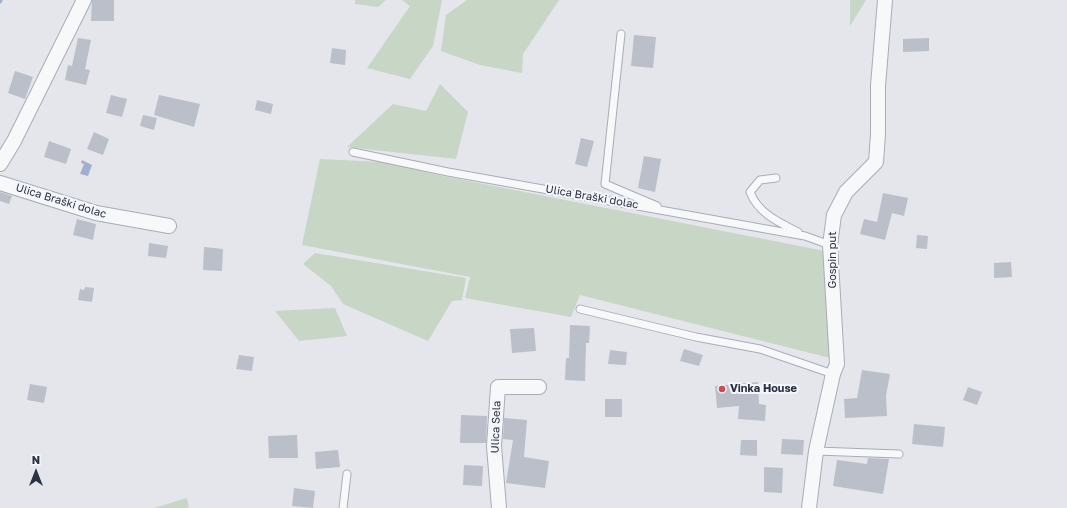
<!DOCTYPE html>
<meta charset="utf-8">
<style>
body{margin:0}
#map{position:relative;width:1067px;height:508px;overflow:hidden;background:#e4e6ec;font-family:"Golos Text",sans-serif}
canvas{display:block}
.north{position:absolute;left:16px;top:452px;width:40px;height:40px;-webkit-text-stroke:3px #f4f6f9;paint-order:stroke;rotate:0deg;font-size:11px;font-weight:700;line-height:16px;text-align:center;color:#2b3245}
.north::after{content:'';display:block;margin:auto;width:14px;height:18px;background:#2b3245;clip-path:polygon(50% 0,100% 100%,50% 72%,0 100%)}
</style>
<div id="map">
<canvas width="1067" height="508"></canvas>
<div class="north">N</div>
</div>
<script>
const ctx = document.querySelector('canvas').getContext('2d');
ctx.lineJoin = 'round';
function fill(path, color) { ctx.fillStyle = color; ctx.fill(path, 'evenodd'); }
function stroke(path, color, width, dash) { ctx.strokeStyle = color; ctx.lineWidth = width; ctx.lineCap = dash ? 'butt' : 'round'; ctx.setLineDash(dash || []); ctx.stroke(path); }
function drawText(font, color, halo, rows, align = 'center') {
  ctx.font = font + ' "Golos Text",sans-serif'; ctx.lineWidth = 4; ctx.setLineDash([]); ctx.textBaseline = 'middle'; ctx.strokeStyle = halo; ctx.fillStyle = color; for (const [text, x, y, turn = 0] of rows) {
    ctx.save(); ctx.translate(x, y); ctx.rotate((+turn || 0) * Math.PI / 180); ctx.textAlign = isNaN(turn) ? turn : align; if (halo) ctx.strokeText(text, 0, 0); ctx.fillText(text, 0, 0); ctx.restore();
  }
}
fill(new Path2D(`
 M355,0H386L378,7L355,4Z
 M402,0H442L433,46L410,79L367,68L410,6Z
 M467,0H559L523,54L522,73L480,65L441,51L446,15Z
 M850,0H866L850,26Z
 M440,84L468,112L456,159L347,147L393,104L426,111Z
 M320,159L384,162L438,175L835,253L834,359L580,295L571,317L465,298L470,277L302,245Z
 M315,253L466,278L462,300L452,301L428,341L343,304L331,286L303,264Z
 M335,308L347,336L299,341L275,311Z
 M187,498L189,508H154Z`), '#c7d6c5');
fill(new Path2D(`
 M82,160L92,165L88,176L80,174L84,164L81,163Z`), '#9fb0cc');
stroke(new Path2D(`
 M0,2L1,0`), '#9fb0cc', 3.5);
fill(new Path2D(`
 M92,0H114V21H91Z
 M634,35L656,37L653,68L631,66Z
 M78,38L91,40L85,69L90,70L86,85L65,80L68,65L72,66Z
 M929,38V51L903,52V39Z
 M332,48L346,50L345,65L330,63Z
 M15,71L33,77L25,99L8,93Z
 M111,95L127,99L122,117L106,113Z
 M159,95L200,104L194,127L154,115Z
 M257,100L273,104L271,114L255,110Z
 M143,115L157,118L154,130L140,126Z
 M94,132L109,139L103,155L87,149Z
 M581,138L594,141L587,167L575,164Z
 M49,141L71,149L66,164L44,157Z
 M644,156L661,159L655,192L638,188Z
 M0,192L12,196L9,204L0,201Z
 M883,193L908,198L904,216L892,213L885,240L860,234L864,219L877,222Z
 M77,219L96,224L93,240L73,235Z
 M917,235L928,236L927,249L916,248Z
 M149,243L168,246L166,258L148,256Z
 M204,247L223,249L222,271L203,270Z
 M1011,262L1012,277L994,278V263Z
 M85,287L94,288L92,302L78,300L80,289L84,290Z
 M570,325L590,326L589,343H586L585,381L565,380L566,358H569Z
 M534,328L536,351L512,353L510,329Z
 M684,349L703,355L699,366L680,361Z
 M610,350L627,352L626,365L608,364Z
 M239,355L254,357L252,371L236,369Z
 M862,370L890,374L886,396L887,416L845,418L844,399L857,398Z
 M758,382L759,404L766,405L765,421L738,419L739,406L717,408L715,386Z
 M30,384L47,387L44,403L27,400Z
 M968,387L982,392L977,405L963,400Z
 M605,399H622V417H605Z
 M461,415L487,416L486,443H460Z
 M504,418L527,420L524,457L549,461L545,488L506,483L513,440L503,439Z
 M914,424L945,427L943,447L912,444Z
 M297,435L298,458H269L268,436Z
 M782,439L804,440L803,455L781,454Z
 M741,440H757V456L740,455Z
 M338,450L340,467L316,469L315,452Z
 M868,458L889,459L883,494L833,486L837,460L867,464Z
 M464,465L483,466L482,486L463,485Z
 M764,467L783,468L782,493L764,492Z
 M294,488L315,491L313,508L292,506Z`), '#bbbfca');
const service = new Path2D(`
 M621,34L605,184L657,206
 M353,152L448,172L805,236L830,245
 M776,178L760,180L750,192C758,213 778,222 798,232
 M580,309L696,337L760,349L833,374
 M816,451L899,454
 M343,508L347,474`);
const minor = new Path2D(`
 M0,164L14,141L84,0
 M0,183L96,213L169,226
 M499,508L494,446L498,387H539
 M809,508L816,451L833,374L837,364L830,245L834,215L846,192L876,162L878,134V86L885,0`);
stroke(service, '#a9acb7', 9);
stroke(minor, '#a9acb7', 16);
stroke(service, '#f7f8fa', 7);
stroke(minor, '#f7f8fa', 14);
for (const [x, y, r, color] of [
 [722,389,4,"#d04a4f"]
]) { const dot = new Path2D(); dot.arc(x, y, r, 0, 2 * Math.PI); ctx.fillStyle = color; ctx.fill(dot); stroke(dot, '#f4f6f9', 1.5); }
drawText('11px', '#2b3245', '#f4f6f9', [
 ["Ulica Braški dolac",592,197,10],
 ["Ulica Braški dolac",61,201,17],
 ["Gospin put",833,260,-90],
 ["Ulica Sela",496,427,-88]
]);
drawText('bold 11px', '#2b3245', '#f4f6f9', [
 ["Vinka House",730,389]
], 'left');
</script>
